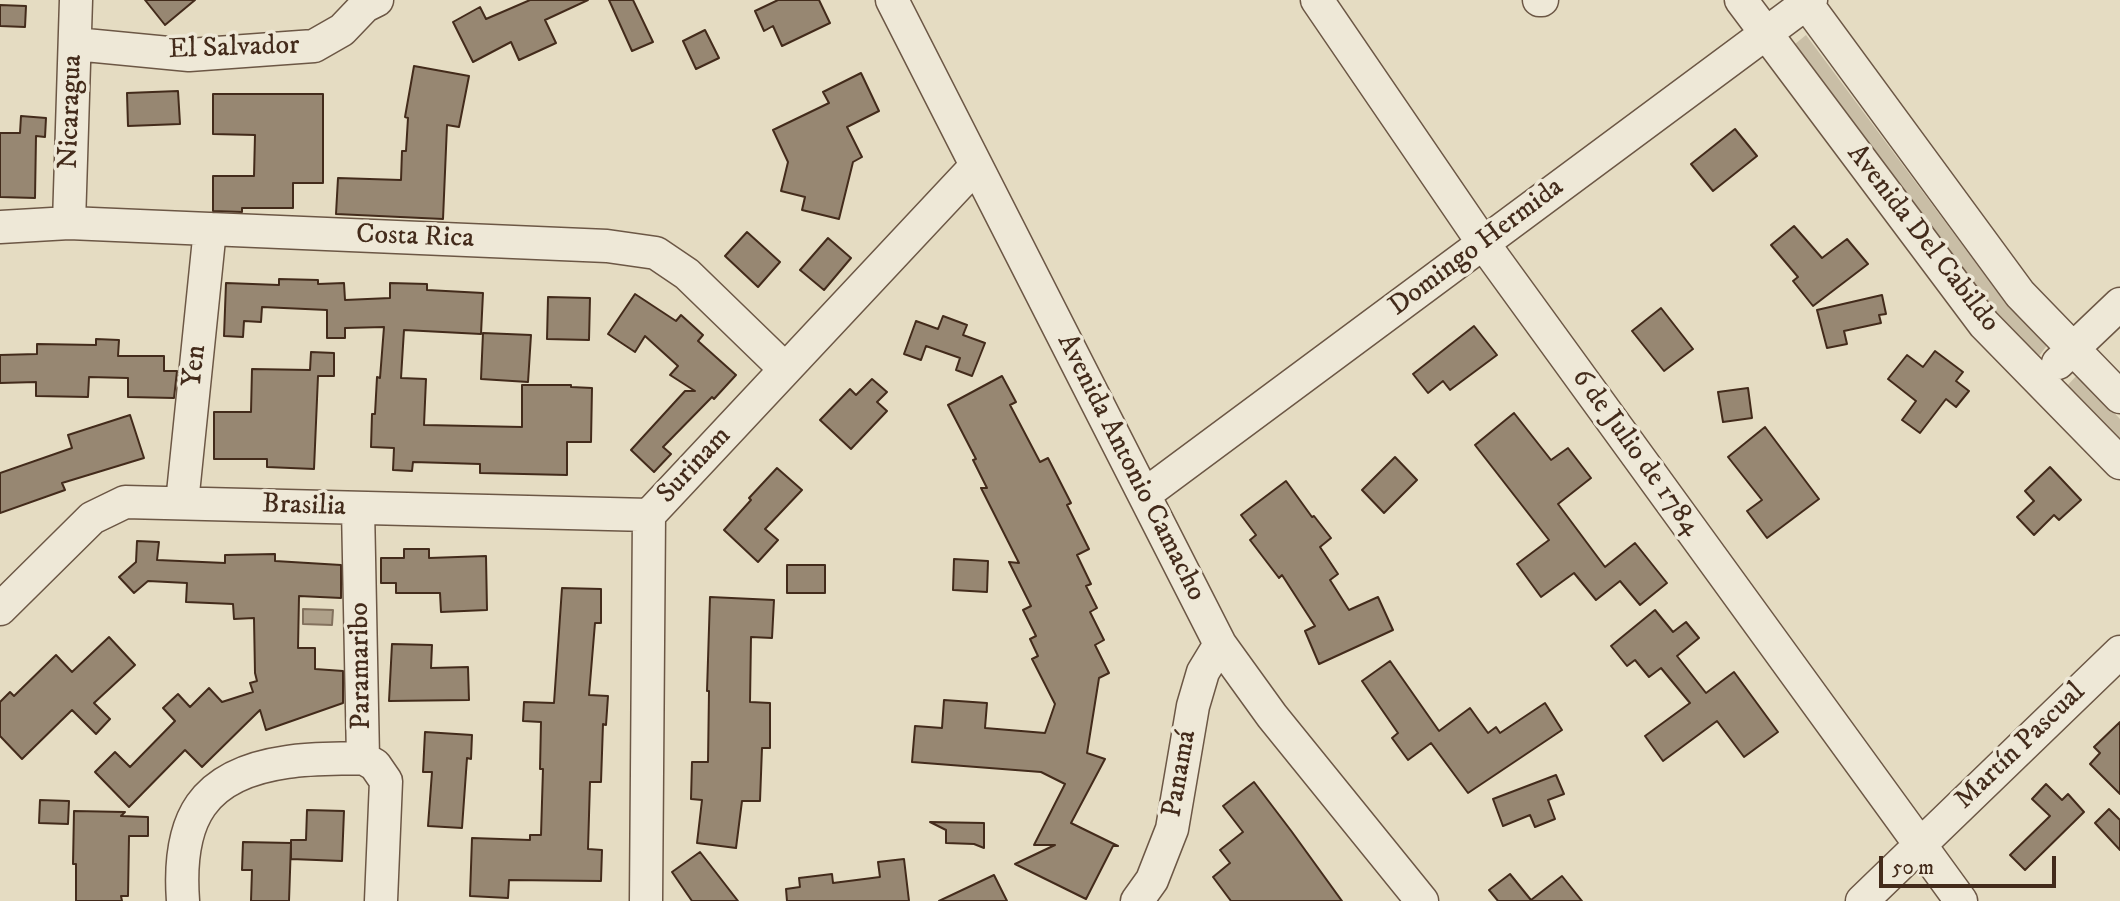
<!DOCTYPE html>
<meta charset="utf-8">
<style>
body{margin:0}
#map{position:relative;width:2120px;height:901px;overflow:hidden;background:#e5dcc2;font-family:"IM FELL DW Pica",serif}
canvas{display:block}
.scale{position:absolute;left:1879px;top:856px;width:177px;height:32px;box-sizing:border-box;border:4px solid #432b1b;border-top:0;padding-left:9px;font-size:21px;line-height:24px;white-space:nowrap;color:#432b1b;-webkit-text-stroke:5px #eee8d7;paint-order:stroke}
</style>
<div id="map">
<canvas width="2120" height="901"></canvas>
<div class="scale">50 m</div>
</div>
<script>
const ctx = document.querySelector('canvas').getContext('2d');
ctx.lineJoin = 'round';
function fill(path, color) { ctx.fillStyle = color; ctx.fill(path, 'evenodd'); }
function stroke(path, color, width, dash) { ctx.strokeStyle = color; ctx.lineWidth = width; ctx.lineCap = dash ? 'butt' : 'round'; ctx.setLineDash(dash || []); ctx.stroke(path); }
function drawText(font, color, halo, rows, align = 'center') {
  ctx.font = font + ' "IM FELL DW Pica",serif'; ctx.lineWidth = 7; ctx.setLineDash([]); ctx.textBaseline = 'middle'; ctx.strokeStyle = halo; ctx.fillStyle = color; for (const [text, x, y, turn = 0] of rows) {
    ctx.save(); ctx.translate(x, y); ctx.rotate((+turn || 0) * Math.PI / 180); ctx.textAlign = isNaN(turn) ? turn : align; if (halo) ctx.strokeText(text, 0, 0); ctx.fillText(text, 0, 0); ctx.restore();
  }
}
fill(new Path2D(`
 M1806,35L1998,293L2049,343L2039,356L1986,301L1795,44Z
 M2078,374L2120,419V441L2067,386Z`), '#c9bea6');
const water = new Path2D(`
 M303,609L333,610L332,625L303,624Z`);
fill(water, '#aea089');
stroke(water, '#83715d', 2);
const building = new Path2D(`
 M145,0H195L165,25Z
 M530,0H588L545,20L556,43L519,60L511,42L473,62L453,22L480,7L486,19Z
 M609,0H633L653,42L632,51Z
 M778,0H819L830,23L782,46L773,26L764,31L755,11Z
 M0,5L26,6L25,27L0,26Z
 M705,30L719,58L696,69L683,41Z
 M414,66L469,76L459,127L447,125L443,219L336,214L338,178L401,180L402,151H406L408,118L405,117Z
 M861,73L879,111L847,127L862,157L853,162L839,219L802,210L805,197L781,191L788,162L773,130L829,103L823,92Z
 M178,91L180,124L128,126L127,93Z
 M213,94H323V183H293V208H242V212L213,211V176H254L255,135L213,134Z
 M21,116L46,118L45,137L36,136L35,198L0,197V133H20Z
 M1735,129L1757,156L1713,191L1691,164Z
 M1794,226L1822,258L1847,239L1868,264L1813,306L1793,281L1798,277L1771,245Z
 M747,232L780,262L758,287L725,256Z
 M828,238L851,258L824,290L800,270Z
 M279,279L318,280V284L344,283L345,300L390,298V283L427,284V290L483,293L481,334L404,330L401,378L426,379L424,425L522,427V385H571V387L592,388L591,442H567V475L480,473V464L413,462L412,471L393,470L394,448L371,447L372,414H375L377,377L380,378L384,327L345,328V338H327V310L262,307L261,322L244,321L243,337L224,336L226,283L279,285Z
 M635,294L676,321L681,315L703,335L698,341L736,375L714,399L712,397L663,447L671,454L654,472L631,450L685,391H695L670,375L678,366L645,336L635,352L608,334Z
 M1882,295L1886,314L1879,315L1881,323L1844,331L1847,344L1827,348L1817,310Z
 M548,297L590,298L589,340L547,339Z
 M1661,308L1693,349L1664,371L1632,331Z
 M943,316L967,325L963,335L985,343L972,376L956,370L960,358L926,346L921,360L904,354L916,321L938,329Z
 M1474,326L1497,355L1450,390L1443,381L1428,393L1413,374Z
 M483,333L531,335L528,382L481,379Z
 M96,339L119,340L118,356H164V371H177L174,398L128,397V378L89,377L88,397L36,396V382L0,383V355L37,354V344L96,345Z
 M1935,351L1963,372L1956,381L1969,391L1956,407L1946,399L1920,433L1902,420L1916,401L1888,379L1907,355L1923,367Z
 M311,352L334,353V376H318L314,469L267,467V459H214V412H251L252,369L310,370Z
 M1002,376L1016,402L1010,405L1040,462L1048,458L1071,503L1067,505L1089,549L1077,555L1091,584L1086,586L1097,608L1090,612L1104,640L1095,645L1109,673L1099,678L1087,753L1105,759L1071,823L1118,846H1113L1086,899L1015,864L1055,845H1034L1065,784L1041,772L912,762L915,726L942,728L944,700L987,703L985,728L1045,733L1055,704L1032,659L1038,656L1030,639L1036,636L1023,610L1031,606L1009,562L1019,563L981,488H987L973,460L976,459L948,405Z
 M872,379L887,392L877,402L887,411L851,449L820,420L850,389L856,395Z
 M1748,388L1752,418L1723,422L1718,392Z
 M1514,413L1551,460L1568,448L1591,478L1558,504L1605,567L1635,543L1667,583L1640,605L1620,581L1596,600L1574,573L1541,597L1517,564L1549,540L1475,445Z
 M130,415L144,458L62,483L65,490L0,513V473L72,448L68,435Z
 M1765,427L1819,499L1767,538L1747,511L1762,500L1728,457Z
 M1395,457L1417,480L1384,513L1362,490Z
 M2050,467L2081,500L2059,520L2054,515L2034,535L2017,517L2034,501L2025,491Z
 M777,468L802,490L765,529L778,540L758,562L724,530L751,500L749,498Z
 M1286,481L1312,517L1314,516L1331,538L1320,547L1338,574L1330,580L1349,610L1378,597L1393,630L1319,664L1305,631L1315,626L1282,575L1279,578L1250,540L1256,535L1241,515Z
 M137,541L159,542L157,560L225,563V555L275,554V561L341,565V598L299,596L298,648H315V669L343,671V703L266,730L260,710L202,767L185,750L129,807L95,772L115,752L130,767L175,721L163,708L178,694L190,707L209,688L222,702L253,692L250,683L257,681L255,673L254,618L234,619L233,604L186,602L187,583L148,581L134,593L119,577L136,562Z
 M404,549H429V558L486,556L487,610L441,612L440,593H396V583H381V558H404Z
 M954,559L988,561L987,592L953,590Z
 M787,565H825V593H787Z
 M562,588L601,589V623H595L589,695L608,696L606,725L603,724L601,782H590L588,849L602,850L601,881L509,880L508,898L470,896L472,838L530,840V835H541L543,769H540L541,722L523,721L524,702L554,703Z
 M710,597L774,600L772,638L751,637L750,702L770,703V748H762L760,801H742L736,848L697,843L702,800L691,799L692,762H708L709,691H707Z
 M1655,610L1673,632L1686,622L1699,638L1677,656L1706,693L1734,672L1778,732L1744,757L1717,721L1663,761L1645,736L1690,703L1661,668L1649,677L1635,660L1627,666L1611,646Z
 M109,637L135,665L94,703L110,719L96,734L72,710L22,759L0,736V702L10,692L14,696L56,655L72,672Z
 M392,644L432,645L431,668L468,667L469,700L389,701Z
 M1390,661L1439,731L1470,708L1488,733L1496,727L1500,733L1545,703L1562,730L1468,793L1431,743L1408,760L1392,738L1398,733L1362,681Z
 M2120,722V794L2090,764L2100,753L2094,747Z
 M425,732L472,735L471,759L467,758L462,828L428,826L432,772H423Z
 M1556,775L1564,794L1548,800L1555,819L1535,827L1530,815L1503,826L1493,799Z
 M1254,782L1292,832L1342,901H1231L1213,877L1230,863L1220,850L1243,832L1223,806Z
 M2046,784L2062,800L2068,794L2084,812L2025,870L2010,855L2050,816L2032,799Z
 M40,800L69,801L68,824L39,823Z
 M2109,809L2120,820V850L2095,823Z
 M307,810L344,811L342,861L291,859V840H306Z
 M74,811L125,812L121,816L148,817V836H129L128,896H121L122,901H76V864H73Z
 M930,822L984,823V848L974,844L946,843V830Z
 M243,842L291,843L289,901H251L252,870H242Z
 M700,852L738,901H692L672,872Z
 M904,859L909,901H787L786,889L800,887L799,878L832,874L833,883L880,877L878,862Z
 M1510,874L1531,900L1562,876L1582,901H1498L1489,890Z
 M994,875L1007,901H939Z`);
fill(building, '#978772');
stroke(building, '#432b1b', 2);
const minor = new Path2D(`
 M892,0L1220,644L1272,716L1422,901
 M1317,0L1483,243L1961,901
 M1539,0H1542
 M1741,0L1984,324L2120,463
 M1804,0L2020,294L2120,397
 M75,44L189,55L314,46L342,30L365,6L377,0
 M69,223L76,0
 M0,227L69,223L607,246L656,253L687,274L785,369
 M2058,363L2120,304
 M1144,495L1811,0
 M182,503L210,229
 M0,609L92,518L125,502L649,515
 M363,758L375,765L386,781L381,901
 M183,901C177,819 202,774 287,762C312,758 338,759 363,758L358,508
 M646,901L649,515L976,166
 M1137,901L1152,880L1172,829L1193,706L1203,672L1220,644
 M1862,901L2120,652`);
stroke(minor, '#6c5745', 35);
stroke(minor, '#eee8d7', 32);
drawText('28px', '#432b1b', '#eee8d7', [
 ["El Salvador",234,49,-2],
 ["Nicaragua",72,112,-88],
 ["Costa Rica",415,238,2],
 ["Avenida Del Cabildo",1922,239,52],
 ["Domingo Hermida",1477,248,-37],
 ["Yen",196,366,-84],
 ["6 de Julio de 1784",1635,453,54],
 ["Surinam",695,466,-47],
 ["Avenida Antonio Camacho",1130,468,63],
 ["Brasilia",304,507,2],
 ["Paramaribo",362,666,-91],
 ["Martín Pascual",2021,747,-44],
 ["Panamá",1181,774,-80]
]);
</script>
